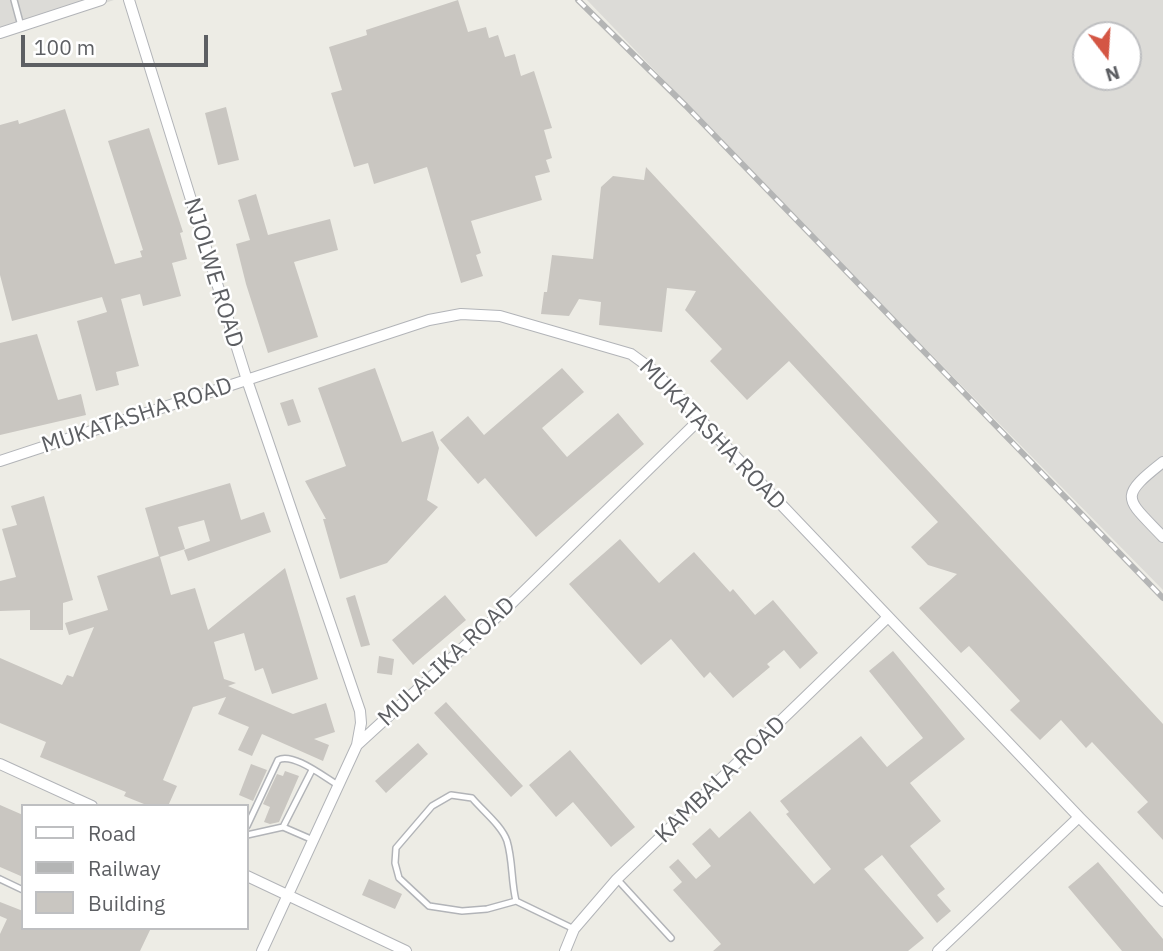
<!DOCTYPE html>
<style>
body{margin:0}
#map{position:relative;width:1163px;height:951px;overflow:hidden;background:#edece5;font-family:"IBM Plex Sans",sans-serif}
canvas{display:block}
.legend{position:absolute;left:21px;top:804px;width:228px;height:126px;box-sizing:border-box;background:#fff;border:2px solid #bebfc1;margin:0;padding:9px 12px;list-style:none;font-size:21px;color:#5d5f63}
.legend li{display:flex;align-items:center;gap:14px;height:35px}
.legend b{width:35px;border:2px solid #bebfc1}
.north{position:absolute;left:1072px;top:21px;width:70px;height:70px;box-sizing:border-box;background:#fff;border:2px solid #bebfc1;border-radius:50%;rotate:163deg;font-size:19px;font-weight:700;line-height:28px;text-align:center;color:#5d5f63}
.north::after{content:'';display:block;margin:auto;width:24px;height:32px;background:#d45644;clip-path:polygon(50% 0,100% 100%,50% 72%,0 100%)}
.scale{position:absolute;left:21px;top:35px;width:187px;height:32px;box-sizing:border-box;border:4px solid #5d5f63;border-top:0;padding-left:9px;font-size:21px;line-height:24px;white-space:nowrap;color:#5d5f63;-webkit-text-stroke:5px #fff;paint-order:stroke}
</style>
<div id="map">
<canvas width="1163" height="951"></canvas>
<ul class="legend">
<li><b style="height:9px;background:#fff"></b>Road</li>
<li><b style="height:9px;background:#b4b5b5"></b>Railway</li>
<li><b style="height:19px;background:#c9c6c1"></b>Building</li>
</ul>
<div class="north">N</div>
<div class="scale">100 m</div>
</div>
<script>
const ctx = document.querySelector('canvas').getContext('2d');
ctx.lineJoin = 'round';
function fill(path, color) { ctx.fillStyle = color; ctx.fill(path, 'evenodd'); }
function stroke(path, color, width, dash) { ctx.strokeStyle = color; ctx.lineWidth = width; ctx.lineCap = dash ? 'butt' : 'round'; ctx.setLineDash(dash || []); ctx.stroke(path); }
function drawText(font, color, halo, rows, align = 'center') {
  ctx.font = font + ' "IBM Plex Sans",sans-serif'; ctx.lineWidth = 5; ctx.setLineDash([]); ctx.textBaseline = 'middle'; ctx.strokeStyle = halo; ctx.fillStyle = color; for (const [text, x, y, turn = 0] of rows) {
    ctx.save(); ctx.translate(x, y); ctx.rotate((+turn || 0) * Math.PI / 180); ctx.textAlign = isNaN(turn) ? turn : align; if (halo) ctx.strokeText(text, 0, 0); ctx.fillText(text, 0, 0); ctx.restore();
  }
}
fill(new Path2D(`
 M0,0H114L0,38Z
 M587,0H1163V590L796,217ZM1086,35H1128V77H1086Z`), '#dcdbd7');
fill(new Path2D(`
 M458,0L468,32L486,27L489,38L498,35L505,57L515,54L521,76L534,71L552,128L544,130L552,158L546,160L550,172L535,176L542,200L471,221L481,253L476,255L483,276L461,283L427,167L374,184L368,163L354,167L331,93L342,90L329,47L367,35L366,30Z
 M226,107L239,160L218,165L205,113Z
 M65,109L115,264L142,257L140,251L143,250L108,141L149,128L183,232L180,233L187,259L172,263L181,296L143,306L140,294L121,299L139,366L116,372L119,385L96,391L77,321L107,312L102,297L12,321L0,275V125L18,120L19,124Z
 M646,167L1163,724V840L1137,812L1148,802L1092,742L1086,748L1061,720L1040,740L1010,710L1020,701L969,646L961,653L919,608L957,574L928,565L911,547L938,522L789,361L747,400L710,361L722,349L685,310L696,291L667,288L662,332L599,325L601,302L579,299L569,316L541,314L544,292H547L552,255L593,259L601,187L613,176L644,180Z
 M256,194L268,235L330,219L338,250L294,262L318,337L268,353L246,284L236,244L250,240L238,200Z
 M37,334L58,400L81,394L86,415L0,435V343Z
 M375,368L402,442L433,431L439,448L427,500L438,507L387,563L340,579L323,519H326L305,481L346,466L318,388Z
 M562,368L584,392L542,428L567,457L618,413L644,444L536,537L485,478L478,484L440,440L468,416L484,435Z
 M293,399L301,422L288,426L280,403Z
 M230,483L241,520L264,512L271,532L188,561L184,550L210,541L204,520L178,527L185,549L160,557L171,595L195,588L208,630L285,568L318,679L272,694L263,668L255,671L244,633L214,642L224,679L236,683L228,686L293,714L326,703L335,732L314,739L329,745L323,761L262,734L252,756L238,750L249,727L218,714L226,697L193,707L163,780L177,786L168,806H149L124,796L126,792L40,757L46,742L0,723V658L62,685L67,675L73,677L94,627L69,635L65,623L108,610L97,576L159,556L145,508Z
 M44,496L73,600L63,603V630H30V610L0,611V581L16,577L2,529L17,525L11,506Z
 M620,539L659,583L694,552L730,592L733,589L755,615L773,600L818,653L800,669L784,650L767,664L770,667L733,698L710,672L704,678L671,639L641,665L569,584Z
 M355,595L370,645L361,647L346,598Z
 M445,595L466,620L413,665L392,640Z
 M893,651L965,739L910,783L941,821L910,846L945,889L937,895L951,911L937,923L882,855L864,869L924,938L908,951H713L721,944L673,890L682,882L669,867L678,859L696,879L711,866L692,844L710,828L719,838L750,811L814,884L831,869L786,814L789,812L780,801L861,736L887,767L923,738L869,671Z
 M379,656L394,659L392,675L377,673Z
 M446,702L523,786L511,797L434,713Z
 M418,743L428,754L386,793L375,781Z
 M570,750L635,827L611,847L573,802L556,817L529,785Z
 M251,764L267,770L253,801L239,795Z
 M285,771L299,776L279,822L270,824L264,822L270,807L263,804L277,774L283,776Z
 M0,805L23,815V877L0,867Z
 M1098,862L1163,939V951H1122L1068,887Z
 M369,879L402,894L395,909L362,895Z
 M0,902L23,911V928H151L140,951H0V934L7,919L0,916Z`), '#c9c6c1');
const lane = new Path2D(`
 M14,0L21,26
 M247,826L278,760C293,752 324,777 338,785
 M283,827L312,770
 M247,835L283,827L313,840
 M0,879L23,890
 M617,879L671,938
 M516,901L487,909L462,911L429,906L399,878L395,863L396,848L432,806L451,795L472,798C483,811 502,826 507,841C513,861 511,881 516,901L574,929`);
const street = new Path2D(`
 M129,0L247,380L360,711L361,723L357,745
 M0,33L101,0
 M0,461L429,320L461,314L500,316L631,354L653,370L1079,817L1163,901
 M1163,462C1117,498 1126,498 1163,537
 M0,764L92,806
 M247,876L406,951
 M262,951L357,745L514,601L699,420
 M565,951L574,929L617,879L888,617
 M938,951L1079,817`);
stroke(lane, '#b2b4b8', 8);
stroke(street, '#b2b4b8', 12);
stroke(lane, '#fff', 5);
stroke(street, '#fff', 10);
const rail = new Path2D(`
 M578,0L686,106L1163,598`);
stroke(rail, '#b4b5b5', 6);
stroke(rail, '#fff', 3.5, [10]);
drawText('23px', '#5d5f63', '#fff', [
 ["NJOLWE ROAD",213,273,73],
 ["MUKATASHA ROAD",137,416,-18],
 ["MUKATASHA ROAD",712,435,46],
 ["MULALIKA ROAD",447,662,-43],
 ["KAMBALA ROAD",721,780,-44]
]);
</script>
